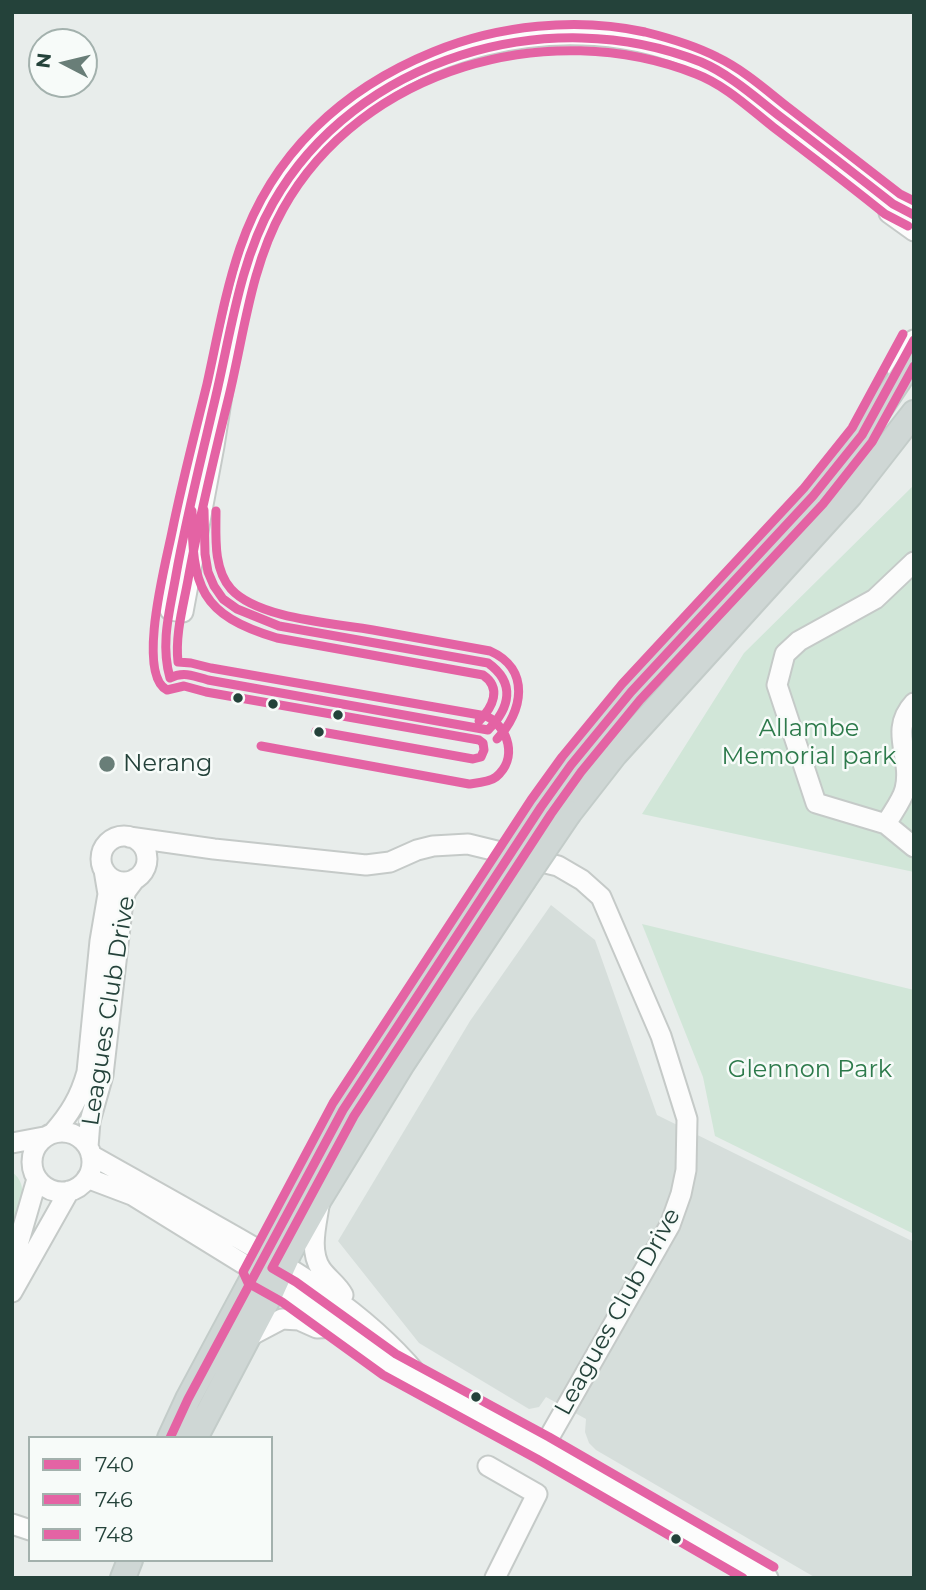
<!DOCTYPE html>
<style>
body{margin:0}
#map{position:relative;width:926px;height:1590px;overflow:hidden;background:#e8edeb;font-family:Montserrat,sans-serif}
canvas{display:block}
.frame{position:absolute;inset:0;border:14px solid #24423a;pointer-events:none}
.legend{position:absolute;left:28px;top:1436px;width:245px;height:126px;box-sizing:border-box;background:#f7fbf9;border:2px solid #a3b1ad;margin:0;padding:9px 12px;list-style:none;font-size:21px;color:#24423a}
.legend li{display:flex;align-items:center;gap:14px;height:35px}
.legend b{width:35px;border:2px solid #a3b1ad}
.north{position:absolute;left:28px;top:28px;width:70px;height:70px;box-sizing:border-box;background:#f7fbf9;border:2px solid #a3b1ad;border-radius:50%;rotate:277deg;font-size:19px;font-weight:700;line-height:28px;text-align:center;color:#24423a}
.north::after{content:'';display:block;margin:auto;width:24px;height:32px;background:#697e78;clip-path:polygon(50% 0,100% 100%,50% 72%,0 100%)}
</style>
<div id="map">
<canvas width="926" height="1590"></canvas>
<div class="frame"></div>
<ul class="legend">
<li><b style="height:9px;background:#e463a4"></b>740</li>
<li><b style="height:9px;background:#e463a4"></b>746</li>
<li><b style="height:9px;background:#e463a4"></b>748</li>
</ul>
<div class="north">N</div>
</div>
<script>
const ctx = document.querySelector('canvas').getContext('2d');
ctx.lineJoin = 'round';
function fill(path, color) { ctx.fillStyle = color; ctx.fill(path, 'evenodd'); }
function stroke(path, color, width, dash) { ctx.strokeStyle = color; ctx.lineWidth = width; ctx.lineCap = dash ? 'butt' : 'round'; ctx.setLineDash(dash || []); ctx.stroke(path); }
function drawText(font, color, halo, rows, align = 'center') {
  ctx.font = font + ' Montserrat,sans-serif'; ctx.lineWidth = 5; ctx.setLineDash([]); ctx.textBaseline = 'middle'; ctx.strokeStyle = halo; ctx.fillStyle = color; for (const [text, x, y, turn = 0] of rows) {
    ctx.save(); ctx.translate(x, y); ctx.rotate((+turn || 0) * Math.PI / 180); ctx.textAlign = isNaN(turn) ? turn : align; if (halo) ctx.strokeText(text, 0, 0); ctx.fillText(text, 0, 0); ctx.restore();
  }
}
fill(new Path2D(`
 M551,905L595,940L657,1115L914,1242V1578H816L596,1450L589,1443L585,1432L586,1419L546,1397L539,1407L529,1409L419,1343L338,1241L470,1021Z`), '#d6dedb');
fill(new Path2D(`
 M914,485V872L642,814L744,653Z
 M642,924L914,990V1234L715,1136L703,1077Z
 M12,1172C31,1186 19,1208 12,1226Z`), '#d1e6d8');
const minor = new Path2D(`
 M889,213L914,231
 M231,338L214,446L183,612L170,610C179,562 187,515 198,468C206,432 217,397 225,361C239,306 246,258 271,206C279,190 290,177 300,163C389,46 568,0 702,63C734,78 760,101 788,122C823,149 858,176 893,204L914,215
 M897,369L914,340
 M914,562L875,599L799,641L785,654L777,685L816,803L886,824L914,847
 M886,824C892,813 902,801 905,789C913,757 888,731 914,703
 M101 859a23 23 0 1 1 46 0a23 23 0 1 1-46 0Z
 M129,837L214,849L366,865L390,862L417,850L433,846L468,844L558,866L582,880L601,897L661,1036L687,1119L686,1170L681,1194L670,1225L543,1448
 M32 1162a30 30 0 1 1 60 0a30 30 0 1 1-60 0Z
 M53,1133C70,1114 80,1097 87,1072L100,941L108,894L104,870
 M12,1143L44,1137
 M88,1147L90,1121L103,1075L123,901L126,891L135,879
 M91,1155C135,1180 179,1204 222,1229C293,1269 363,1310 416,1373
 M87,1178L132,1195L289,1292L389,1364L543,1448L768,1578
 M319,1206C316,1226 309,1251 321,1269C327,1278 338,1285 343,1295
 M12,1265L37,1179
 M12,1292L69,1191
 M246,1338L282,1319L299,1320L317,1328L340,1327
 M488,1466L537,1494L495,1578
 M12,1524L30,1530`);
const major = new Path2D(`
 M541,807L571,765L631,692L813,496L862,435L914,358
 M569,813L615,754L850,495L914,413
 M170,1438L188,1399L343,1110L497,874
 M195,1438L268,1299L289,1253L320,1198L402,1064L523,881
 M123,1578L130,1560`);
stroke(minor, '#c5cac8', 23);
stroke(major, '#c3ccc9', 28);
stroke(minor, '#fcfcfc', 19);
stroke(major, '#cfd7d5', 24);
const majorBridge = new Path2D(`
 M497,874L541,807
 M523,881L569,813`);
stroke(majorBridge, '#c3ccc9', 28, []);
stroke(majorBridge, '#cfd7d5', 24);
stroke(new Path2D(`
 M204,510L205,554L208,572L214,586L223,599L237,609L279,626L488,663C516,683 510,708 488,730
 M170,678C160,643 170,610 176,575C186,519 200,464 213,408C230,340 238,264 273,203C355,58 549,1 701,62C731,75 756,98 782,118C819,146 856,175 893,204L914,215
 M170,678C183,671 195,676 208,680L488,730
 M170,1438L188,1399L343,1110L541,807L571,765L631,692L813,496L862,435L914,340`), '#e463a4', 9);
stroke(new Path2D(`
 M192,511C192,587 200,615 277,638L483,675C502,688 493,707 479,721
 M261,746L469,784C477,783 490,782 496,777C518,759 509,727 486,716L211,668L191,663L178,662C175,635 183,607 188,580C199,518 214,457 229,396C244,334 251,266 283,209C362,68 549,16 696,74C725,85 749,108 773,127C811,156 848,184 885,214L908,226
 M774,1567L549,1437L396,1354L296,1282L272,1268L354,1116L551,814L581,772L640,700L823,504L872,442L914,366`), '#e463a4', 9);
stroke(new Path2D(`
 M216,511C216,536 213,569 231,589C258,619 334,623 373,630C412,637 451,644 490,651C531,669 523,712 497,739
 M316,731L473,759L481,757L484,750L483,743L479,740L206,692L184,686L167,690C136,674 166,562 172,532C182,482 195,433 207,384C217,339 225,292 240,248C272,154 342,89 433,52C498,25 577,17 645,32C669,38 696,46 717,57C744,70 766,90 789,108C826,137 863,165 900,194L914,201
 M743,1578L537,1459L383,1375L282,1302L248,1283L243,1272L333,1103L531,800L562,757L622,684L804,488L852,428L903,334`), '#e463a4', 9);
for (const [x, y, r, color] of [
 [238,698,6,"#24423a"],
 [273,704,6,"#24423a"],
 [338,715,6,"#24423a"],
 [319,732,6,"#24423a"],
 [107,764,9,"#697e78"],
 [476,1397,6,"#24423a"],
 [676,1539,6,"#24423a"]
]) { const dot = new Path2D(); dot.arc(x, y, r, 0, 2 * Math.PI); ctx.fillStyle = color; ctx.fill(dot); stroke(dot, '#f7fbf9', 2.5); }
drawText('24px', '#2d7a4b', '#f7fbf9', [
 ["Allambe",809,729],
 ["Memorial park",809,757],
 ["Glennon Park",810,1070]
]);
drawText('24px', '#24423a', '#f7fbf9', [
 ["Nerang",123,764]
], 'left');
drawText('24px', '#24423a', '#f7fbf9', [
 ["Leagues Club Drive",109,1011,-81],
 ["Leagues Club Drive",618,1312,-61]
]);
</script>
